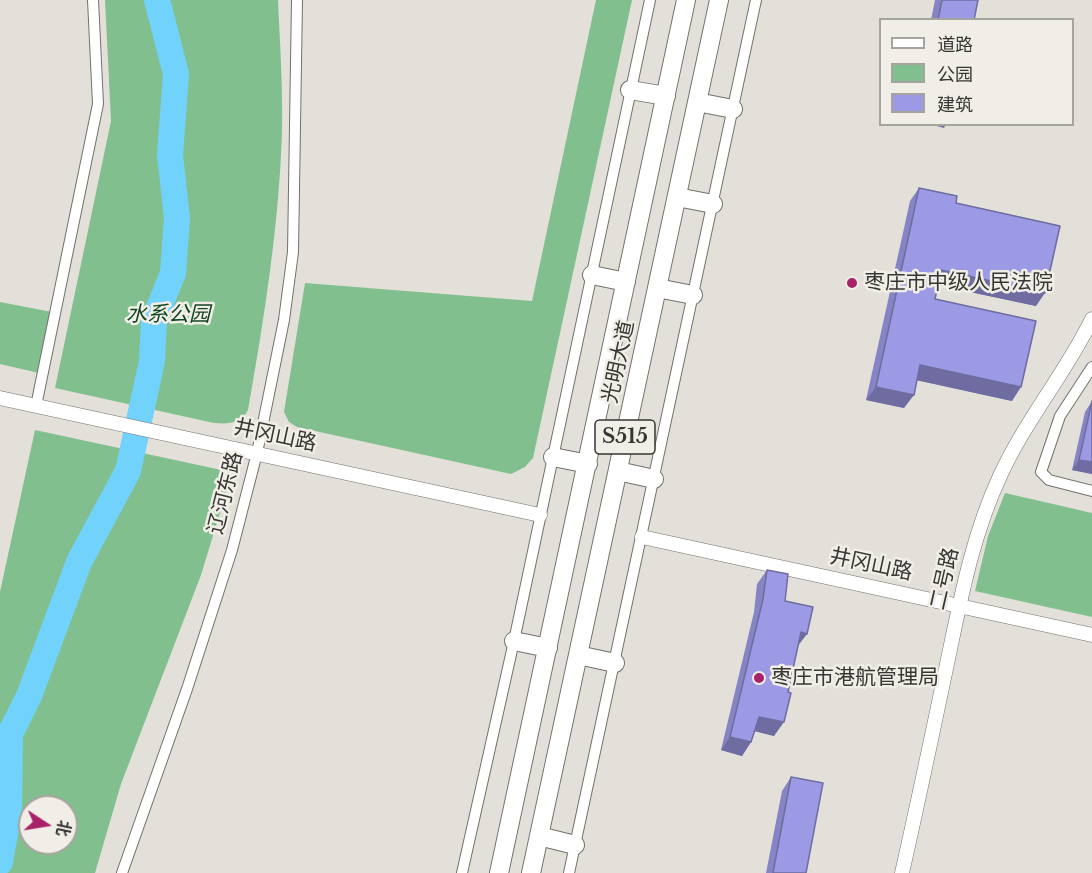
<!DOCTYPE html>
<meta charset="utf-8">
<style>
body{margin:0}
#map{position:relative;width:1092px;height:873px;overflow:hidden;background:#e3e0da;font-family:"Libre Baskerville","Noto Sans SC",serif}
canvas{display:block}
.legend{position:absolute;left:879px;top:18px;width:195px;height:108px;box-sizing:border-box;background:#f0eee7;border:2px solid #a6a49f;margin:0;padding:8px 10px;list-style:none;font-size:18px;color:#373633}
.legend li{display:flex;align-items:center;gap:12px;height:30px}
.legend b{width:30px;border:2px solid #a6a49f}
.north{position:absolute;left:18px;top:795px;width:60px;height:60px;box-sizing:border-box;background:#f0eee7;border:2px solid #a6a49f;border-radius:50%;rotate:102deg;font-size:16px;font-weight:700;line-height:24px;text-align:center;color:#373633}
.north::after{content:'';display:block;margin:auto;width:21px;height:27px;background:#a92269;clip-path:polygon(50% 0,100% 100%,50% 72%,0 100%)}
</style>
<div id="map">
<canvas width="1092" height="873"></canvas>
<ul class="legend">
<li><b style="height:8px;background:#fff"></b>道路</li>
<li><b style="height:16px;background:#82bf8e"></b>公园</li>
<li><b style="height:16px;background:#9d9ae5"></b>建筑</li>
</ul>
<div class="north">北</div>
</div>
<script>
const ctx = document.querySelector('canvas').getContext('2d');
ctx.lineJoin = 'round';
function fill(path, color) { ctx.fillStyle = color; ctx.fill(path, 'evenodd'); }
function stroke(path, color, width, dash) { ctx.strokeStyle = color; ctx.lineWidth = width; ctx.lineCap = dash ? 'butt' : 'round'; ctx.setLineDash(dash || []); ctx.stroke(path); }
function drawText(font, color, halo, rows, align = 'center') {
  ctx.font = font + ' "Libre Baskerville","Noto Sans SC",serif'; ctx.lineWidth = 5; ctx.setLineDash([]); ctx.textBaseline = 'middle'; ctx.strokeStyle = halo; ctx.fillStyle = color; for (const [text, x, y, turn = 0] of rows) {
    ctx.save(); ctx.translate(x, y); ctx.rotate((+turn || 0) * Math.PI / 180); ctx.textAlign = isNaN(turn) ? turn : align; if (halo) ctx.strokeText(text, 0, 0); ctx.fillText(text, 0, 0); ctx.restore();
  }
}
fill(new Path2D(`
 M105,0H278C280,44 283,89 282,133C279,226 264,319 248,410C241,424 228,424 214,423L55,388L111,121Z
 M596,0H632L533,458L525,467L511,474L297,427L289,422L284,412L305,283L532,301Z
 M0,302L52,312L39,373L0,364Z
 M35,430L217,469L225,472L230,480L201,575L121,784L95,873H0V592ZM30,807H66V843H30Z
 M1005,493L1092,513V617L975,591L988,536Z`), '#82bf8e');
stroke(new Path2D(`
 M0,862L9,812L10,734L29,696L79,562L128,471L152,361L154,320L173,273L177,218L170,155L176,74L157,0`), '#71d2fc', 26);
const minor = new Path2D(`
 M1092,367L1060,416L1041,472L1049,480L1092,491
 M36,406L98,104L93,0
 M122,873L187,689L232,550L257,453L284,320L293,252L297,0
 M462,873L514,641L650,0
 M569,873L756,0`);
const tertiary = new Path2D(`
 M0,398L540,515
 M642,537L1092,635
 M902,873C918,802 933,731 948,659C961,597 973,534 1000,476C1025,421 1065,374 1092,319`);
const primary = new Path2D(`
 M630,90L666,96
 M697,102L733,109
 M677,197L713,204
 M592,275L626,282
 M657,288L693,295
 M553,457L588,464
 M618,471L654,479
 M514,641L548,648
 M578,655L615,663
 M539,836L575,845
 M499,873L686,0
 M531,873L719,0`);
stroke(minor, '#73716b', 12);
stroke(tertiary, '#73716b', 15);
stroke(primary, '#73716b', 20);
stroke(minor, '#fff', 10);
stroke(tertiary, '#fff', 14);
stroke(primary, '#fff', 18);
fill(new Path2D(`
 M935,0H978L974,20H931Z
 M919,188L956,203L1036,306L938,285L935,299L1012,401L917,380L904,408L866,400L910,201Z
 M1092,401V474L1072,470L1085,412Z
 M767,570L785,601L798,646L774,736L755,731L751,742L742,756L721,750L754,612L757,584Z
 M791,777L806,873H766L782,791Z`), '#8784c5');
fill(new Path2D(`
 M930,124H946L944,128Z
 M941,270L1045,293L1036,306L932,284Z
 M920,365L1021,387L1012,401L911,379Z
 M876,387L914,395L904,408L866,400Z
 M1079,460L1092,462V474L1072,470Z
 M801,632L807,634L797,647Z
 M759,717L784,722L774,736L750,730Z
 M730,737L751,742L742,756L721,750Z`), '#6e6ca0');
const building = new Path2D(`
 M942,0H978L974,20H938Z
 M919,188L957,196L956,203L1060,226L1045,293L941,270L935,299L1036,321L1021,387L920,365L914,395L876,387Z
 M1092,401V462L1079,460Z
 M767,570L788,574L785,601L813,607L807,634L801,632L788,692L791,693L784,722L759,717L751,742L730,737L763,599Z
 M791,777L823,783L806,873H773Z`);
fill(building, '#9d9ae5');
stroke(building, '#6e6ca0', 1.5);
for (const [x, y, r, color] of [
 [852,283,6,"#a92269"],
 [759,678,6,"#a92269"]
]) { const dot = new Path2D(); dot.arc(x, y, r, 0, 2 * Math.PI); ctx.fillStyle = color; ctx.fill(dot); stroke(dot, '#f0eee7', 2); }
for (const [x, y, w] of [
 [625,437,60]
]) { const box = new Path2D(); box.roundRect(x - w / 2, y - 17, w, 34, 4.5); ctx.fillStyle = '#f0eee7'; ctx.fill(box); stroke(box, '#373633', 1.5); }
drawText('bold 20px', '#373633', null, [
 ["S515",625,437]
]);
drawText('21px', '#373633', '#f0eee7', [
 ["枣庄市中级人民法院",864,283],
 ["枣庄市港航管理局",771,678]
], 'left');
drawText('italic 21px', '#114621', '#f0eee7', [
 ["水系公园",168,315]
]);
drawText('21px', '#373633', '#f0eee7', [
 ["光明大道",619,362,-78],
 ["井冈山路",275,436,12],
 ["辽河东路",226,493,-76],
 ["井冈山路",871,565,12],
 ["二号路",945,579,-77]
]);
</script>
